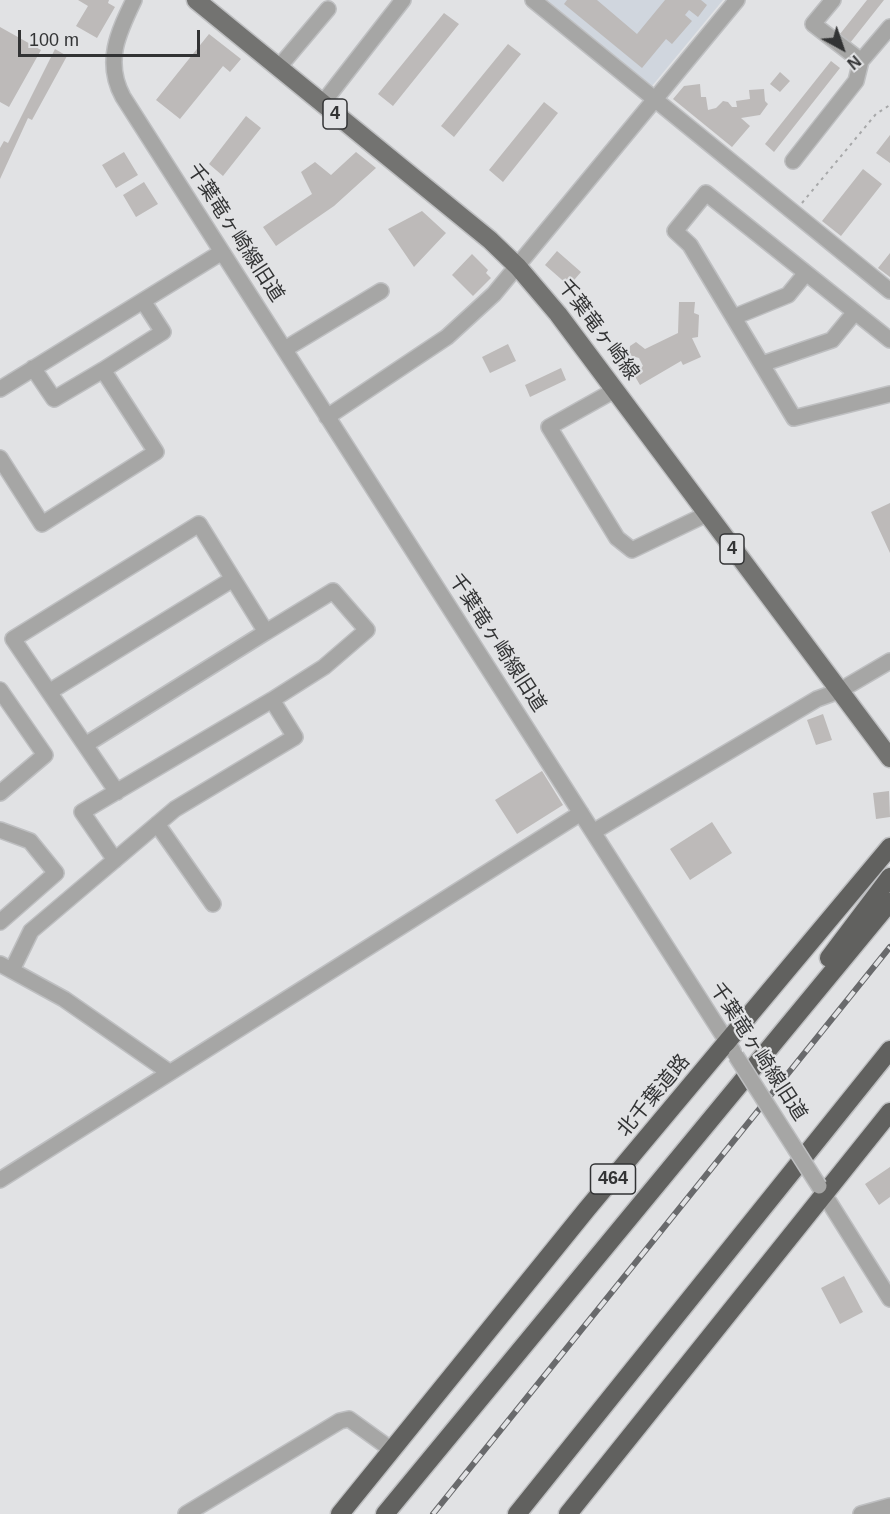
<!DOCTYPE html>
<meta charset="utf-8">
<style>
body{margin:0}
#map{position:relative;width:890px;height:1514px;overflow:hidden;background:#e1e2e4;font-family:Arial,sans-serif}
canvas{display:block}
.north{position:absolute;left:812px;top:18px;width:60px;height:60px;-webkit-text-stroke:4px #e1e2e4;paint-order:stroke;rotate:140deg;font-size:16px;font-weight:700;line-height:24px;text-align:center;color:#323334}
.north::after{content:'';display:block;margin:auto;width:21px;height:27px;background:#323334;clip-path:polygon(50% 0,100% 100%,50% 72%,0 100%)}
.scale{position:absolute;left:18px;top:30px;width:182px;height:27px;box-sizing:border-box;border:3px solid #323334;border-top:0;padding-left:8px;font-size:18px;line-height:21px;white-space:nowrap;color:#323334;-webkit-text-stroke:4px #e1e2e4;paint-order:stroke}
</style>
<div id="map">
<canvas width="890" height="1514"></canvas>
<div class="north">N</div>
<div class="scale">100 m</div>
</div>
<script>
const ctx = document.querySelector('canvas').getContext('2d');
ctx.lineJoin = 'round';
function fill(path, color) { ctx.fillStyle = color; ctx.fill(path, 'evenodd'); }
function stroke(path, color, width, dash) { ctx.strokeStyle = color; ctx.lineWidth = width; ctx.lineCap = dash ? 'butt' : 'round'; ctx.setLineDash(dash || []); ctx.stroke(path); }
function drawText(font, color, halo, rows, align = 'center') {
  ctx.font = font + ' Arial,"Noto Sans JP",sans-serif'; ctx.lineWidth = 4.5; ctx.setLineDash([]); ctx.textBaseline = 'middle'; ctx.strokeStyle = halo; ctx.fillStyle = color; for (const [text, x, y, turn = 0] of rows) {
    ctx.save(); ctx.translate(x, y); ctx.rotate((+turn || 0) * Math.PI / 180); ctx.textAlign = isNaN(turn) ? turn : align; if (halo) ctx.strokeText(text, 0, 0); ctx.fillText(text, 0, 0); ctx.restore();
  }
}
fill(new Path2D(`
 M547,0H723L652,86Z`), '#d0d6de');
fill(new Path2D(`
 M78,0H109L108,3L115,7L97,38L76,26L88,6Z
 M567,0H597L637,34L665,0H701L707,5L698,17L689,10L685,15L692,21L672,44L666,39L642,68L564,4Z
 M867,0H884L850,43L840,34Z
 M444,13L459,24L393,106L378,94Z
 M0,27L41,50L9,107L0,102Z
 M209,34L241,59L230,72L223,66L180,119L156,100Z
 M508,44L521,54L454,137L441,126Z
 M55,49L67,56L32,120L28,118L0,179V148L4,141L8,143Z
 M831,61L840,68L774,152L765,144Z
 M780,72L790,81L780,92L770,84Z
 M700,84L701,97H706L708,110L716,108L723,101L728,102L732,107H737L736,101L750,99L749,90L764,89L765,101L768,104L760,115L741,118L750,126L732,147L673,99L684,86Z
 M544,102L558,113L503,182L489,170Z
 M246,116L261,128L223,176L209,164Z
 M890,135V163L876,153Z
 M124,152L138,175L116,188L102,165Z
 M356,152L376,168L334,206L276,246L263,227L312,194L301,172L315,162L331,175Z
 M863,169L882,184L841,236L822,221Z
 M144,182L158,204L136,217L123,195Z
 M422,211L446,233L414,267L388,229Z
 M557,251L581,272L569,286L545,265Z
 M890,253V277L878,268Z
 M472,254L488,270L486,273L491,278L473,296L452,275Z
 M679,302H695L694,313L699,315L698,337L692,338L701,357L683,365L681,361L640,385L633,373L643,366L639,358L629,355L630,346L636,342L645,349L678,333Z
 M508,344L516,361L490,373L482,357Z
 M561,368L566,380L530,397L525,385Z
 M890,503V553L871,512Z
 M823,714L832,740L816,745L807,720Z
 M542,771L563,805L517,834L495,800Z
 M889,791L890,817L876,819L873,793Z
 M712,822L732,853L690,880L670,849Z
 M890,1167V1197L879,1205L865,1184Z
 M844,1276L863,1312L840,1324L821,1288Z`), '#bdbab9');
const minor = new Path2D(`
 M134,0C118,33 104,62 123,97L733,1051
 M533,0L890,291
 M833,0L813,24L861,61
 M279,67L328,9
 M322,104L403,0
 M793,161L856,81L861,61L890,27
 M734,317L788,295L806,273
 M890,340L706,193L675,231L690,245L794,418L890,394
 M285,349L381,291
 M762,364L832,340L855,312
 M103,370L163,332L143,301
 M0,389L222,252
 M615,390L549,427L617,538L632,550L707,514
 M327,417L447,337L494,294L737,0
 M0,458L42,524L156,452L103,370L54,399L33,368
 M266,632L333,591L367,630L324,667L272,700
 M0,690L45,755L0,793
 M49,692L233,579
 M85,745L266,632L199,524L13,639L117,792
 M157,824L213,904
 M0,830L30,841L56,873L0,922
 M593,832L817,699L839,691L890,661
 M0,964L64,999L169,1072
 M12,970L31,931L175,809L295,737L272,700L82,812L115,860
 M0,1180L581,813
 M819,1186L890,1299
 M186,1514L340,1421L349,1419L392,1450
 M861,1514L890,1506`);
const major = new Path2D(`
 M196,0L490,240L518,267L558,314L890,758`);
const highway = new Path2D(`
 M829,958L890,877
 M340,1514L587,1209L890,847
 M385,1514L890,902
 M517,1514L890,1050
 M568,1514L890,1112`);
stroke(minor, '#bebfc1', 18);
stroke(major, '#bebfc1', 21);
stroke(highway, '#bebfc1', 21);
stroke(new Path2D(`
 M802,203L876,114L890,105`), '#a7a8a9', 2, [3, 4.5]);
stroke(minor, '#a6a6a5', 15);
stroke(major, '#737371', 18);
stroke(highway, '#61615f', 18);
const rail = new Path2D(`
 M433,1514L890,947`);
stroke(rail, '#696a6c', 6);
stroke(rail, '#e1e2e4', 4, [11]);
const minorBridge = new Path2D(`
 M736,1056L819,1186`);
stroke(minorBridge, '#bebfc1', 18, []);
stroke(minorBridge, '#a6a6a5', 15);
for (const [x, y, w] of [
 [335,114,24],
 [732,549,24],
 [613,1179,45]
]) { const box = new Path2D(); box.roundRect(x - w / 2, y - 15, w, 30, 4.5); ctx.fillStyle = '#e1e2e4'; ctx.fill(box); stroke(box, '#323334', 1.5); }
drawText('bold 18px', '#323334', null, [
 ["4",335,114],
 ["4",732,549],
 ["464",613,1179]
]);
drawText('20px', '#323334', '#e1e2e4', [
 ["千葉竜ヶ崎線旧道",235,233,57],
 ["千葉竜ヶ崎線",598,330,53],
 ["千葉竜ヶ崎線旧道",497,643,57],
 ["千葉竜ヶ崎線旧道",758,1052,57],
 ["北千葉道路",654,1096,-50]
]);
</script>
